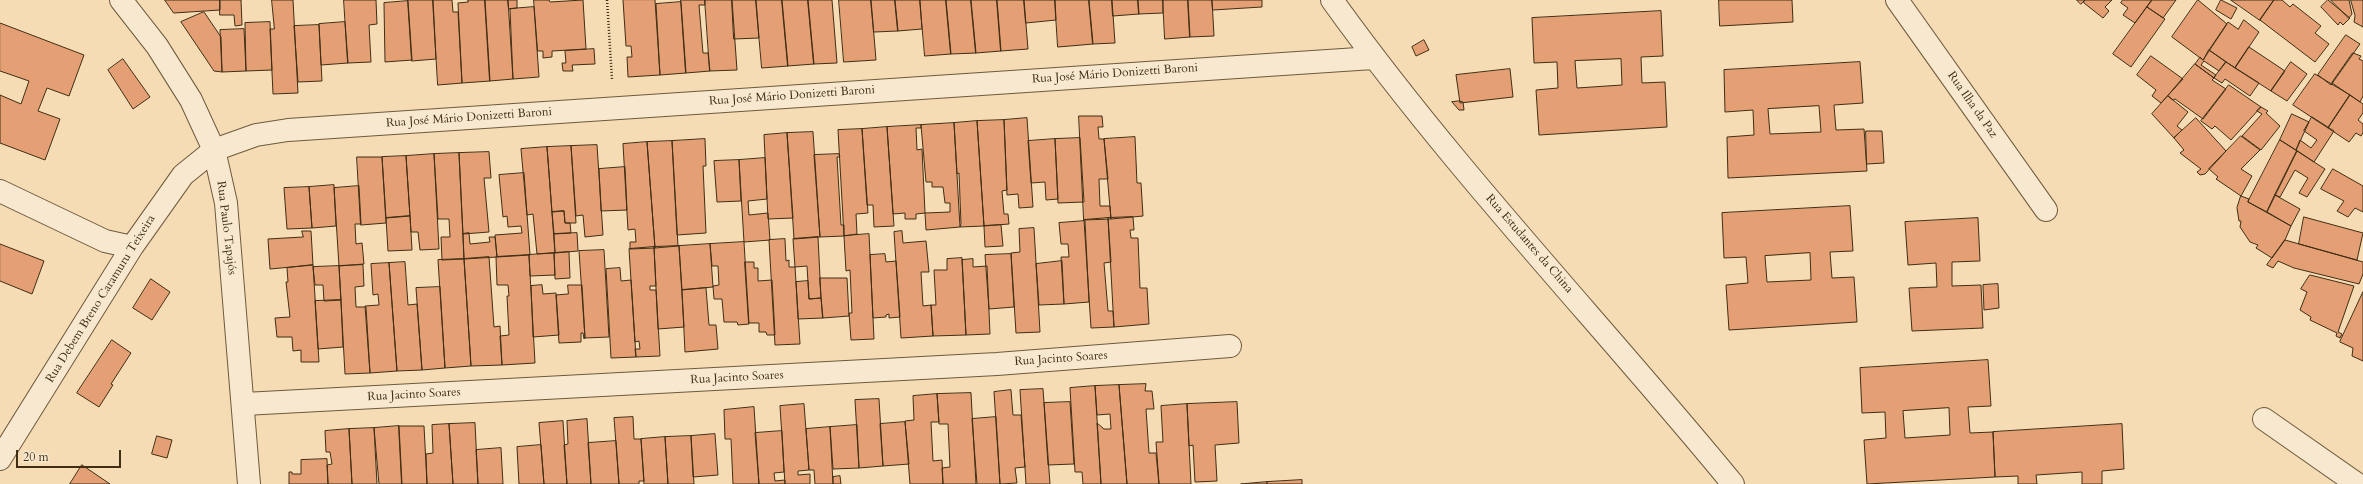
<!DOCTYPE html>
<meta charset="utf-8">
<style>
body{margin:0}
#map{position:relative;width:2363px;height:484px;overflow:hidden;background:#f5dcb5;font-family:Cardo,serif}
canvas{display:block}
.scale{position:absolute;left:16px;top:450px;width:105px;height:18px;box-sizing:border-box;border:2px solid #402e14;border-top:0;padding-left:5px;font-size:12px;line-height:14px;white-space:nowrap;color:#402e14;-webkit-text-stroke:3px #f8e8cf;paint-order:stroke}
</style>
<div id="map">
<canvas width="2363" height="484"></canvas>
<div class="scale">20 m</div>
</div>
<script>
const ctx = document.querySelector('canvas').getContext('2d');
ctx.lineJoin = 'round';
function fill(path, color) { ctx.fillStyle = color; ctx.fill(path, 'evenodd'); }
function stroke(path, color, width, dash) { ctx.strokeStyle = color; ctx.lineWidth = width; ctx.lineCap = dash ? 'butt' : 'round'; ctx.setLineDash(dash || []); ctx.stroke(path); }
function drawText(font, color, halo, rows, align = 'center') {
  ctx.font = font + ' Cardo,serif'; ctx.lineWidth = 3.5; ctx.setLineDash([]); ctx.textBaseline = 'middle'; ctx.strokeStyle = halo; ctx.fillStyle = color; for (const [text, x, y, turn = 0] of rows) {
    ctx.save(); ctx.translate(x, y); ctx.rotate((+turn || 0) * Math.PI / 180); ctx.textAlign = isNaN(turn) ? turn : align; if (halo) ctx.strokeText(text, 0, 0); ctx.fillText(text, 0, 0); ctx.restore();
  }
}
const building = new Path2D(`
 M165,0H220V10L174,13Z
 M220,0H241L242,25L235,26L234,15H220Z
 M272,0H293L298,93L273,94L270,29H274Z
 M344,0H376L377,24L369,25L371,62L348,63Z
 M408,0H433L436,59L412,61Z
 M433,0H452L453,12H458L462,83L438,85Z
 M468,0H485L490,81L462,83L458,3L468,2Z
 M485,0H508L513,79L490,81Z
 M508,0H517V8L509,9Z
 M534,0H549L550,2L583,0L586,49L552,51V57L543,58V51H538Z
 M655,0L660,75L628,77L627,57H632L631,46H626L623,0Z
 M681,0H705V5H699L703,53H708L710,71L686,73Z
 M705,0H732L737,70L710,71Z
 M732,0H756L759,38L734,39Z
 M756,0H782L788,66L762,68Z
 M782,0H808L814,64L788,66Z
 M808,0H832L837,63L814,64Z
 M839,0H871L876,60L844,62Z
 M871,0H895L898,31L874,32Z
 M895,0H920L922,29L898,31Z
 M920,0H946L951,54L925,56Z
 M946,0H971L976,53L951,54Z
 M971,0H997L1001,51L976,53Z
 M997,0H1024L1028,49L1001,51Z
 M1024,0H1055L1056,20L1026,23Z
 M1055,0H1089L1093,44L1058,47Z
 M1089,0H1112L1115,43L1093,44Z
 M1112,0H1138L1139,14L1113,16Z
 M1138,0H1163V13L1139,14Z
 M1163,0H1188L1190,37L1165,39Z
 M1188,0H1212L1214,36L1190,37Z
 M1212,0H1262V7L1213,10Z
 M1719,0H1792L1793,22L1720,26Z
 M2077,0H2085L2081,4Z
 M2085,0H2112L2105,7L2109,11L2103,18L2084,3Z
 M2123,0H2152L2135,23L2123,15L2128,8L2121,3Z
 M2152,0H2176L2163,18L2147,7Z
 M2198,0L2227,24L2203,60L2172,37Z
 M2221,0L2237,8L2231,19L2216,10Z
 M2231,0H2274L2260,20Z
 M2274,0H2282L2290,7L2293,4L2321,26L2315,33L2329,44L2315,62L2260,20Z
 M2328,0L2350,18L2343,25L2340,22L2338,25L2321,7Z
 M2331,0H2349L2352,14L2349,18Z
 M2351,0H2363V27L2354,22L2355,16Z
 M408,1L412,60L385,62L384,3Z
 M681,2L686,73L660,75L656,4Z
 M534,7L539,77L513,79L510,9Z
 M2147,7L2165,19L2131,67L2113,54Z
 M1661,11L1663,56L1641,57L1642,83L1665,82L1667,127L1539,135L1536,90L1558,88L1557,62L1534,63L1532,18ZM1621,59L1622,85L1577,88L1575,61Z
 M204,12L221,37L222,72L214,71L181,22Z
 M2244,20L2259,32L2235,68L2209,50L2228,22L2238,29Z
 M270,22L272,70L246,71L245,23Z
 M345,22L348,63L321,65L319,24Z
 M0,23L84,55L69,96L47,88L38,111L60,119L45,160L0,143V95L21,104L29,81L0,71Z
 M319,25L322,81L298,82L294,26Z
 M244,29L246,71L222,72L220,30Z
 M2346,35L2360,44L2331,85L2318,75Z
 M1424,40L1429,50L1416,56L1412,47Z
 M2249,47L2285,71L2271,91L2235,68Z
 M594,49L595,64L572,65L573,71H563L562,63H566L565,51Z
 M2209,50L2226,62L2219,71L2204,61L2201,65L2216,75L2214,78L2195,64L2200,57L2203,60Z
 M2353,53L2361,56L2359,59L2363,61V96L2360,102L2332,83Z
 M2151,56L2183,79L2161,103L2152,96L2156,90L2137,75Z
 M123,59L150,97L133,109L108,70Z
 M1860,62L1863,103L1834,105L1836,130L1864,129L1867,171L1728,178L1727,137L1754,135L1753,110L1725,112L1724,70ZM1819,106L1821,132L1770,134L1768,109Z
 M2226,62L2259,83L2250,96L2225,79L2222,83L2214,78Z
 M2291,62L2307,74L2287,101L2271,91Z
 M2195,64L2214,78L2212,80L2226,89L2203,119L2175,99L2173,100L2168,96Z
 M1510,69L1513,97L1460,103L1456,75Z
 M2315,74L2350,95L2328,128L2293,105Z
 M2229,85L2261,107L2231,140L2215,126L2212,129L2201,121Z
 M2350,95L2363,104V113L2358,120L2363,124V133L2361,136L2356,133L2349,142L2328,128Z
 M2168,96L2188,112L2177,126L2182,130L2174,138L2152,114Z
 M1459,101L1463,102L1464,110H1459L1452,102Z
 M2261,107L2268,111L2266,113L2280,126L2261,150L2242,136L2262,114L2257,111Z
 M2292,114L2309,122L2296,150L2280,140Z
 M1079,116H1102L1103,127H1098L1099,139H1104L1108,179H1099L1100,206H1110L1111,219L1084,220Z
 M2312,117L2334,131L2314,162L2296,150L2300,140L2311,148L2317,140L2304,131Z
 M1027,118L1033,207L1019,208L1018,194L1007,195L1004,120Z
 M2196,118L2226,151L2205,174L2200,175L2197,172L2201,169L2180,153L2184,150L2174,138Z
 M1004,120L1007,190L1002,191L1004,214H1008L1009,224L984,226L977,121Z
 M977,121L984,226L960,227L961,224L959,173L957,174L954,123Z
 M954,123L960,227L926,230L925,213L950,212V203H945L943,187H932V182H926L921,125Z
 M921,125V128H916L917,150L922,149L925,213L916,214V219H905V213L893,214L887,127Z
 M887,127L894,226L874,227L873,205H867L862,129Z
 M862,129L868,213L856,214L857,234L844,236L838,130Z
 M1866,131H1882L1884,163L1867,164Z
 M813,132L820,237L794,239L787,133Z
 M787,133L793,218L768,219L764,135Z
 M2241,136L2260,150L2241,169L2252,176L2241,196L2216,179L2218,177L2209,169Z
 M1135,137L1137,183H1141L1143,216L1111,219L1104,139Z
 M1080,138L1084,202L1058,203L1055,139Z
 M705,139L706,166H703L706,233L677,235L672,141Z
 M1055,139L1058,199L1046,200L1045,182L1031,183L1028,141Z
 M2280,140L2297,151L2267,212L2248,202Z
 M672,141L678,246L655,248L647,142Z
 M647,142L655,248L630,249V242H636L635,229L628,230L623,144Z
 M597,145L603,235L585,237L583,215L576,216L571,146Z
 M571,146L576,223H565L564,211L552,212L547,147Z
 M547,147L555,253L537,254L533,214L527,215L521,149Z
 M2297,151L2325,169L2307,197L2299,193L2308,178L2295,170L2280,197L2275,195Z
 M489,152L491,178H484L489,232L463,234L459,153Z
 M459,153L464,259L442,260L441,237H450L449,219H438L434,154Z
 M434,154L439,249L420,250L418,232H411L406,156Z
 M839,154L840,157H837L841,225H844V236L820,237L814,155Z
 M406,156L410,216L386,218L382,157Z
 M357,157H382L386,223L361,225Z
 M765,158L767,199L748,201L749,215L768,213L770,240L744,242L739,160Z
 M739,160L741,201L717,202L714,161Z
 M625,167L627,210L601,211L599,169Z
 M2333,169L2363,186V212L2355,208L2348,217L2337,211L2344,201L2321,189Z
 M524,173L530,255L497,257L495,235L522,233L521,226L508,227L507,216L503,217L499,175Z
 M334,185L336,226L312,228L309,187Z
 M359,186L361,224H355L356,244L362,243L364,264L339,266L334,188Z
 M309,187L312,228L287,229L284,188Z
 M2275,195L2300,209L2291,226L2267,212Z
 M2241,196L2249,199L2248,202L2291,226L2285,240L2272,258L2256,248L2258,245L2250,242L2240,227L2241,221H2239L2237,208Z
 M1850,206L1853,251L1830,252L1832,278L1854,277L1857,322L1729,330L1726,285L1748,283L1746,257L1724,258L1722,213ZM1810,253L1811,280L1767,282L1765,256Z
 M564,211L565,223H570L571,233L554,234L552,212Z
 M410,216L412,250L388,251L386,218Z
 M1133,217L1134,230H1130L1131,238H1138L1140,288H1147L1149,324L1114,327L1108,218Z
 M2304,217L2363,233L2357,260L2299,244Z
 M1108,218L1111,262L1104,263L1108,311H1113L1114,327L1091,328L1084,220Z
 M1978,218L1980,261L1952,262V286L1981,285L1983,328L1912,331L1909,288L1937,287L1936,263L1908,265L1905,222Z
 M1085,221L1089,302L1064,304L1061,257H1069L1068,244H1061L1059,223Z
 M1001,225L1003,246L985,247L984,226Z
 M1034,228L1040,332L1016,333L1011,253L1020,252L1019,229Z
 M302,231H311L313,265L270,269L268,239L303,237Z
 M902,231L903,243L926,241L929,272H921L923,306L931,305L933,336L901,338L894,232Z
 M469,233L470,244L490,242L489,237H495L497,257L464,259L463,234Z
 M577,233L578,251L555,253L554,234Z
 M869,234L874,339L851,340L849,313H852L850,270L846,271L844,236Z
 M818,237L821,298L809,299L807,266L795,267L793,239Z
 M785,239L786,261L789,260V267H795L800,344L775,345L769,240Z
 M2285,240L2363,262V274L2359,284L2294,268L2278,261L2273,268L2267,265Z
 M744,242L749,324L738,325L737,322H724L722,299H714L713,286L719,285L718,266H712L710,244Z
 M0,244L44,261L32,294L0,281Z
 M710,244L713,287L682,290L679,246Z
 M679,246L684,327L658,329L654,247Z
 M654,247L656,286H650V290H656L660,356L636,357L635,349H640L639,341L635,342L629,249Z
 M604,250L609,337L585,338L579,251Z
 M569,252L570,278L555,279L554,253Z
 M554,253L555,275L530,276L529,255Z
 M885,254L886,262L896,261L900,317L889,318V314L886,315V317L873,318L870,255Z
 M1011,254L1014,307L989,309L985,255Z
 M529,255L535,363L502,365L500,336L509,335L507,296H509L508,285H497L496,257Z
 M489,257L494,327L500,326L502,365L471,366L464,259Z
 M962,258L966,335L933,336L931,305H936L934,270H947V259Z
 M464,259L471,366L445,368L438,260Z
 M973,259V267L987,266L990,334L966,335L962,260Z
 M1062,261L1064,304L1039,305L1036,264Z
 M405,262L408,305L417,304L422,370L397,371L389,263Z
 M745,262H754V268H758V281L772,280L775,335H767L766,332H759V323H749Z
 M389,263L397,371L370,373L365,306L379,305L378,294L373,295L371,264Z
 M313,265L319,362H301V350L293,351L292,337H277L275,318L290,317L286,282H288L287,268Z
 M363,265L364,286L355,287L356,307H366L370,373L345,374L339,266Z
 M339,266L341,300L324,301L323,285H315L313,267Z
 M620,268L621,281L631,280L636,357L611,358L606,269Z
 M2310,275L2354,286L2338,332L2342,334L2340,338L2336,336L2337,333L2310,320L2311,317L2300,310L2307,292L2301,289Z
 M820,278H847L849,316L823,318Z
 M151,279L170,292L152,320L133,308Z
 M808,281L809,299L821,298L823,318L798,319L796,282Z
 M1998,284L1999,308L1984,310L1983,285Z
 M542,285L543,294L556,293L559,335L533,337L531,286Z
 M568,285H582L585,338L584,339L583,333H581V342L559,343L556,295L568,294Z
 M440,287L445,368L422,370L416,288Z
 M706,288L709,325H716L718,349L685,352L682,290Z
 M2363,292V361L2352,356L2353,348L2340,342Z
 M341,300L343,347L318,349L315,301Z
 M112,340L131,353L111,384L113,385L99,407L77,393Z
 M1988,360L1991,406L1968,407L1970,433L1993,432L1995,477L1867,484L1864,440L1886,438L1885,412L1862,413L1860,368ZM1949,408L1950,435L1905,438L1903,411Z
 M1146,384L1145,391H1152L1154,409H1146L1149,453H1156L1159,484H1127L1119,385Z
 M1119,385L1127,484H1101L1097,423L1104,429H1111L1110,414L1097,415L1095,386Z
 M1095,386L1101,484H1083L1082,472H1075L1070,388Z
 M1043,389L1050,484H1026L1020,390Z
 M1011,390L1013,415H1021L1025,467L1015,468L1017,483L1000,484L994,392Z
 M971,393L976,484H943L942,468L950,467L948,424H939L937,394Z
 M937,394L939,422H931L933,461L942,460L943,484H910L905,421L914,420L913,396Z
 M879,399L883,466L859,468L855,400Z
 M1070,402L1074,464L1048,465L1044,403Z
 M1237,402L1239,443L1215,445L1217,481L1195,482L1193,445L1189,446L1187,404Z
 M804,404L809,470L798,471V475L810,474V484H785L780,406Z
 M1187,404L1191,484H1159L1156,442H1163L1161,406Z
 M754,407L759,484H733L731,439H725L724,410Z
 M633,417L634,439H641L644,481H639V484H619L614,418Z
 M996,417L1000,484H977L972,419Z
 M587,419L591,484H567L564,445L568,444L567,421Z
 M563,421L567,484H544L539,423Z
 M905,422L909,464L883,466L880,424Z
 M475,423L478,484H453L449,424Z
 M449,424L453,484H427L426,454L433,453L432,425Z
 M2122,424L2124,469L2102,471V484H2082V472L2036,475L2037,484H2018V476L1995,477L1993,432Z
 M857,425L859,468L833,469L830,427Z
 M399,426H424L427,484H402Z
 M399,426L402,484H379L374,428Z
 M830,427L833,484H815L814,470H809L806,429Z
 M374,428L377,484H352L349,429Z
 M349,429L352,484H328L327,465L332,464L330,452H326L325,431Z
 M782,431L784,472L774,473L775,481L785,480V484H759L755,433Z
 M715,434L718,475L693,477L691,436Z
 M157,436L172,440L167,458L152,454Z
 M691,436L694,484H668L665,437Z
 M665,437L668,484H644L641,439Z
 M616,441L619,484H591L588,443Z
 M541,445L544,484H519L517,447Z
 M501,448L503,484H478L476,450Z
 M327,459L328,484H289V472H292V474H301V460Z
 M82,465L110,484H70Z
 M840,476L841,484H833V477Z
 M1302,480V484H1267V482Z
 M1267,482V484H1241Z`);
fill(building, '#e49f74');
stroke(building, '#402e14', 1);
const minor = new Path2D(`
 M121,0L157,46L191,100L214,150L226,203L249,484
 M1332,0C1454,170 1600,322 1733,484
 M1897,0L2046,210
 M0,191L105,241L132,247
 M244,404L997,364L1230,346
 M2264,419L2357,484
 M0,459L132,247L183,175L214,150L256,135L288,130L1373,58`);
stroke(minor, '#6d5a3c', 24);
stroke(new Path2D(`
 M607,0L612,79`), '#402e14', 2.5, [1, 2]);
stroke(minor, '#f8e8cf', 22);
drawText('12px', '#402e14', '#f8e8cf', [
 ["Rua José Mário Donizetti Baroni",1115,74,-4],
 ["Rua José Mário Donizetti Baroni",792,96,-4],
 ["Rua Ilha da Paz",1972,105,55],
 ["Rua José Mário Donizetti Baroni",469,118,-4],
 ["Rua Paulo Tapajós",226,228,83],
 ["Rua Estudantes da China",1529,244,49],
 ["Rua Debem Breno Caramuru Teixeira",101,299,-58],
 ["Rua Jacinto Soares",1061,359,-4],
 ["Rua Jacinto Soares",737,378,-3],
 ["Rua Jacinto Soares",414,395,-3]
]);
</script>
